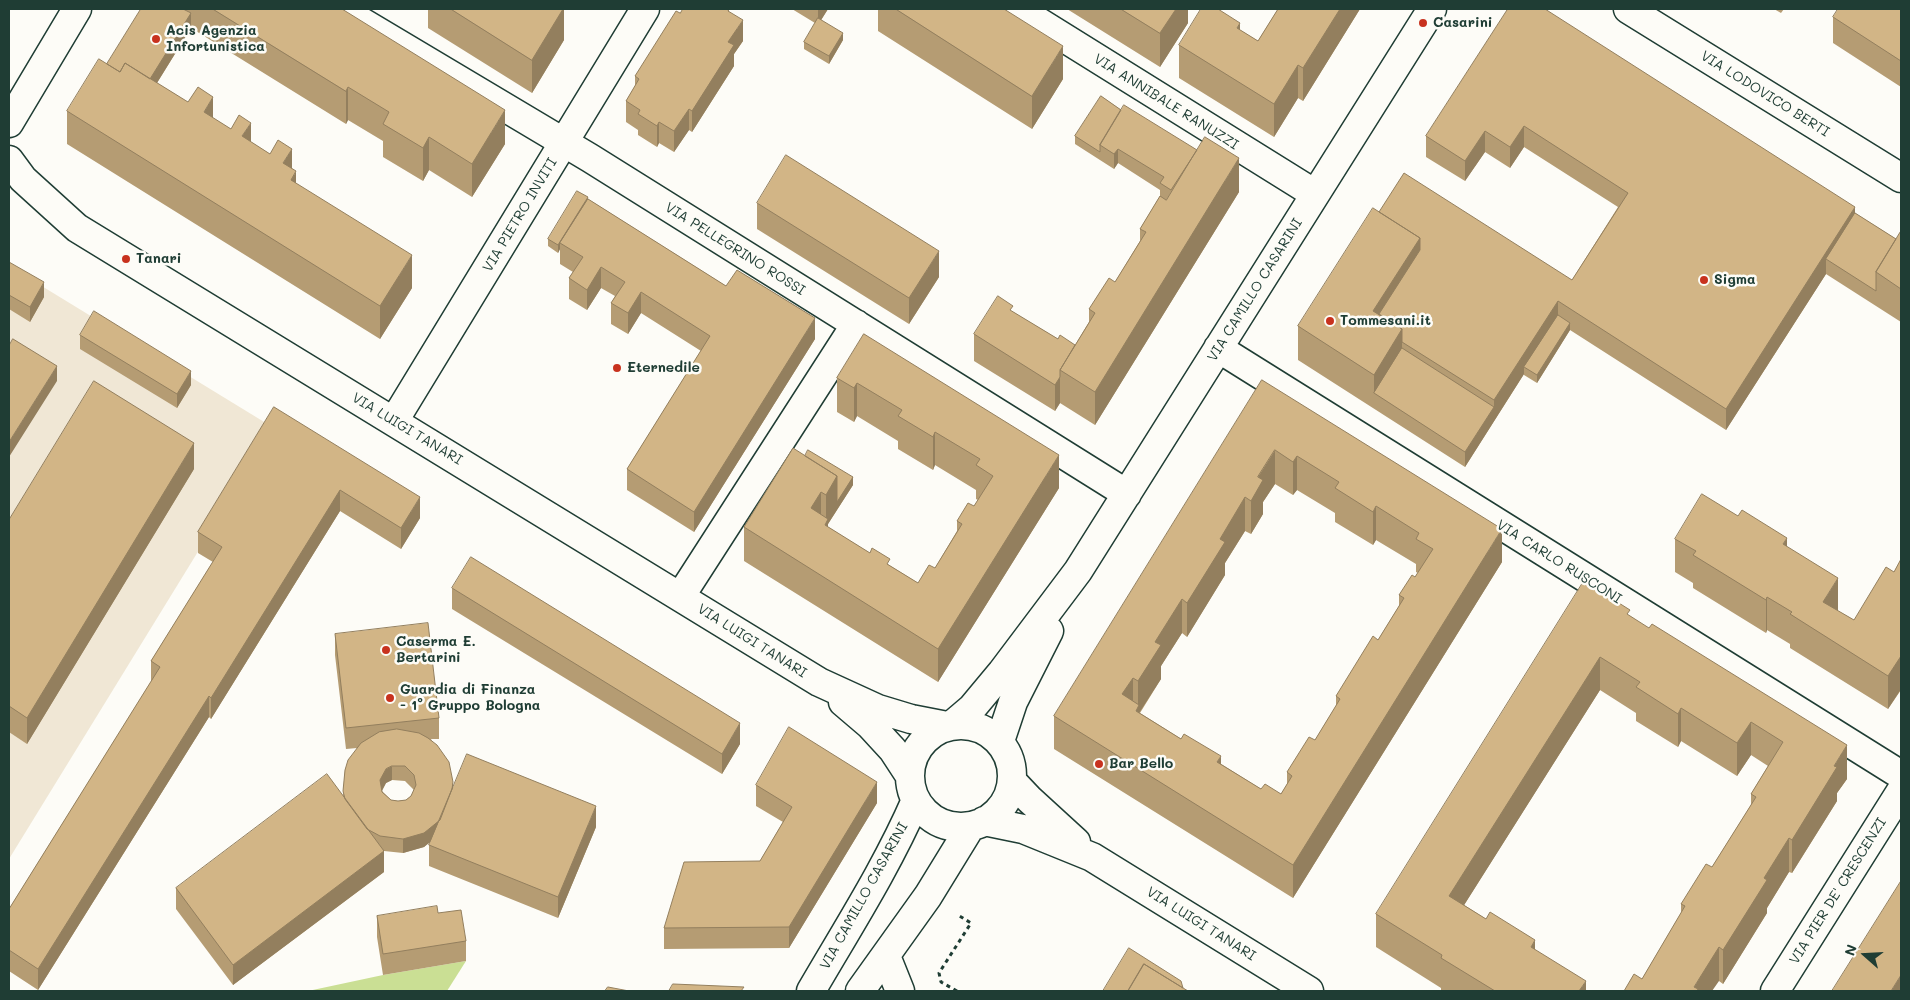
<!DOCTYPE html>
<meta charset="utf-8">
<style>
body{margin:0}
#map{position:relative;width:1910px;height:1000px;overflow:hidden;background:#fdfcf7;font-family:Mali,sans-serif}
canvas{display:block}
.frame{position:absolute;inset:0;border:10px solid #1f3d34;pointer-events:none}
.north{position:absolute;left:1840px;top:930px;width:50px;height:50px;-webkit-text-stroke:4px #fdfcf7;paint-order:stroke;rotate:289deg;font-size:14px;font-weight:700;line-height:20px;text-align:center;color:#1f3d34}
.north::after{content:'';display:block;margin:auto;width:18px;height:22px;background:#1f3d34;clip-path:polygon(50% 0,100% 100%,50% 72%,0 100%)}
</style>
<div id="map">
<canvas width="1910" height="1000"></canvas>
<div class="frame"></div>
<div class="north">N</div>
</div>
<script>
const ctx = document.querySelector('canvas').getContext('2d');
ctx.lineJoin = 'round';
function fill(path, color) { ctx.fillStyle = color; ctx.fill(path, 'evenodd'); }
function stroke(path, color, width, dash) { ctx.strokeStyle = color; ctx.lineWidth = width; ctx.lineCap = dash ? 'butt' : 'round'; ctx.setLineDash(dash || []); ctx.stroke(path); }
function drawText(font, color, halo, rows, align = 'center') {
  ctx.font = font + ' Mali,sans-serif'; ctx.lineWidth = 5; ctx.setLineDash([]); ctx.textBaseline = 'middle'; ctx.strokeStyle = halo; ctx.fillStyle = color; for (const [text, x, y, turn = 0] of rows) {
    ctx.save(); ctx.translate(x, y); ctx.rotate((+turn || 0) * Math.PI / 180); ctx.textAlign = isNaN(turn) ? turn : align; if (halo) ctx.strokeText(text, 0, 0); ctx.fillText(text, 0, 0); ctx.restore();
  }
}
fill(new Path2D(`
 M9,266L274,428L9,859Z`), '#f0e7d5');
fill(new Path2D(`
 M466,961L447,991H308L383,975Z`), '#cadf94');
const minor = new Path2D(`
 M340,9L590,158L1127,494
 M1018,9L1315,194
 M1628,9L1901,178
 M9,123L77,9
 M9,160L23,179L77,228L819,682L878,709L911,719L947,726
 M1218,348L1901,775
 M394,421L645,9
 M680,597L856,324
 M843,702L870,725L893,750L910,776
 M910 776a51 51 0 1 1 102 0a51 51 0 1 1-102 0Z
 M952,725L972,708L1002,672L1078,571L1432,9
 M1000,741L1013,702L1049,631
 M1012,781L1029,799L1076,842
 M984,821L1023,829L1092,857L1309,991
 M886,956L900,991
 M811,991C847,929 887,867 916,800
 M860,991L928,896L971,826
 M1775,991L1901,791`);
stroke(minor, '#1f3d34', 31);
stroke(new Path2D(`
 M957,991L941,982L939,973L971,923L958,915`), '#1f3d34', 3, [4, 4]);
stroke(minor, '#fdfcf7', 28);
fill(new Path2D(`
 M141,9H342L505,144L472,197L429,170L423,181L383,157V141L348,120L346,124L191,28L157,83L213,118L292,168L296,183L412,288L380,339L67,144V111L107,64Z
 M428,9H564V40L532,93L428,28Z
 M729,9V12L743,41L734,54V66L692,132L689,130L674,152L659,143L657,147L638,135V130L626,122V101L635,86V76L680,13Z
 M792,9H828L821,20L843,40L829,64L804,49V42L815,23Z
 M878,9H1004L1063,79L1032,129L878,31Z
 M1067,9H1188V23L1160,67Z
 M1278,9H1360L1303,101L1298,98L1274,137L1179,78V45L1240,30L1258,41Z
 M1508,9L1855,213L1896,239L1901,231V322L1826,274L1726,430L1570,330L1537,383L1524,375V374L1465,467L1298,360V326L1379,212L1572,280L1618,207L1524,147L1510,168L1485,152L1465,181L1426,157V136Z
 M1774,9H1784L1781,13Z
 M1901,9V87L1833,43V17Z
 M1101,96L1239,192L1095,425L1060,403L1055,411L974,361V334L1013,312L1058,339L1075,345L1089,322V309L1115,282L1140,241V229L1160,196V190L1118,163L1114,169L1075,144V136Z
 M588,199L726,286L815,339L694,532L627,490V469L701,351L641,313L628,334L611,324V303L615,296L601,288L587,310L569,299V278L573,272L560,264V249L558,253L548,246V239Z
 M757,203L939,277L909,324L757,229Z
 M9,262L44,297L30,322L9,309Z
 M864,334L1059,488L938,682L744,561V527L805,456L853,485L828,524V527L918,583L935,568L957,531V521L974,506L978,500L976,499V490L935,465L933,470L898,449V441L857,416L854,422L837,412V378Z
 M80,335L191,385L177,408L80,349Z
 M1262,380L1502,562L1293,898L1054,749V716ZM1275,484L1293,495L1297,490L1335,513V522L1373,545L1376,540L1416,564V572L1418,573L1415,577L1399,595V606L1378,640L1336,696V706L1315,740L1287,772V784L1281,794L1261,789L1140,713L1161,679V666L1182,633L1187,637L1225,575V563L1245,531L1251,534L1263,514V502Z
 M274,407L420,518L401,549L340,511L211,719L209,717L38,990L9,971V909L151,682V661L213,562L198,553V532Z
 M194,469L27,744L9,732V520Z
 M1675,539L1787,547L1838,611L1854,620L1894,572L1901,559V690L1888,709L1790,648V644L1767,630L1766,633L1693,588V583L1675,572Z
 M452,588L740,744L722,774L452,609Z
 M1630,616L1847,779L1837,793V801L1792,873L1789,872L1767,908V913L1723,984L1719,981L1642,979L1681,913V904L1712,867L1751,805V794L1768,766L1751,755L1737,776L1681,741L1678,747L1636,721V713L1600,690L1464,905L1535,950L1586,991H1441V988L1376,947V914Z
 M335,634L439,718V739H431L453,787L596,827L558,918L429,866V845L431,841L424,847L403,853L384,851V872L233,985L176,909V888L343,797L345,770L357,748L346,749L335,655ZM392,780L405,781L414,790L411,796L406,800L398,801L391,800L382,791L386,783Z
 M756,785L877,803L789,948L664,949V928L760,861L783,822L756,806Z
 M438,913L466,941V961L383,975L377,937V916Z`), '#b59c73');
fill(new Path2D(`
 M563,9H564V40L532,93V60Z
 M818,9H828L818,25Z
 M1176,9H1188V23L1160,67V33Z
 M1340,9H1360L1303,101V68Z
 M191,13V28L142,107V92Z
 M743,20V41L734,54V66L692,132V111L728,42Z
 M1240,23V56L1237,28Z
 M843,33V40L829,64V56Z
 M1063,46V79L1032,129V96Z
 M1298,65V98L1274,137V104Z
 M348,87V120L346,124V91Z
 M213,97V130L204,112Z
 M689,109V130L674,152V131Z
 M505,110V144L472,197V164Z
 M659,122V143L657,147V126Z
 M251,123V156L242,136Z
 M1524,126V147L1510,168V147Z
 M1485,131V152L1465,181V161Z
 M429,137V170L423,181V148Z
 M292,149V179L296,171V204L283,163Z
 M1118,149V163L1114,169V154Z
 M1239,158V192L1095,425V392Z
 M588,197V205L560,243V249L558,253V245Z
 M1855,207V228L1826,259V274L1726,430V409Z
 M1420,238V271L1383,329L1373,311Z
 M939,251V277L909,324V298Z
 M412,255V288L380,339V306Z
 M601,267V288L587,310V290Z
 M44,282V297L30,322V307Z
 M641,292V313L628,334V313Z
 M1558,301V322L1524,367V374L1465,467V452L1494,407V400Z
 M815,318V339L694,532V512Z
 M1570,323V330L1537,383V375Z
 M1402,329V363L1374,393V375Z
 M57,366V381L9,457V442Z
 M191,371V385L177,408V394Z
 M1060,377V403L1055,411V385Z
 M857,383V416L854,422V388Z
 M935,432V465L933,470V437Z
 M194,443V469L27,744V718Z
 M1275,450V484L1263,502V514L1251,534V501L1258,477Z
 M1059,455V488L938,682V649Z
 M1297,456V490L1293,495V462Z
 M837,476L853,477V485L828,524V552L825,525L826,523V495Z
 M340,490V511L211,719V698Z
 M821,492V525L811,508Z
 M420,497V518L401,549V528Z
 M1245,497V531L1225,563V575L1187,637V603L1220,539Z
 M1376,506V540L1373,545V512Z
 M1502,529V562L1293,898V865Z
 M1787,538V571L1783,544Z
 M1838,578V611L1823,602Z
 M1767,597V630L1766,633V600Z
 M1182,599V633L1161,666V679L1139,713L1136,711L1138,706V681L1155,642Z
 M1901,656V689L1888,709V676Z
 M1600,657V690L1449,929V896Z
 M1133,678V711L1122,694Z
 M209,696V717L38,990V969Z
 M1681,708V741L1678,747V714Z
 M1751,722V755L1737,776V743Z
 M740,723V744L722,774V754Z
 M1847,745V779L1837,793V801L1792,873V840L1834,766Z
 M1221,756V789L1217,762Z
 M392,766V780L386,783L380,794V780L386,769Z
 M453,782V797L440,834L424,847L403,853V839Z
 M877,782V803L789,948V927Z
 M596,806V827L558,918V897Z
 M1789,838V872L1767,908V913L1723,984V950L1764,878Z
 M384,851V872L233,985V965Z
 M1535,940V973L1531,947Z
 M1719,947V981L1712,991H1694V987Z
 M1901,975V991H1891Z
 M1586,981V991H1579Z`), '#937f5e');
const building = new Path2D(`
 M141,9H183L191,13L150,79L125,63L120,72L107,64Z
 M213,9H342L505,110L472,164L429,137L423,148L383,124L389,112L348,87L346,91Z
 M451,9H563L532,60Z
 M683,9H729L728,11L743,20L728,42L734,45L692,111L689,109L674,131L659,122L657,126L638,114L640,110L626,101L639,79L635,76L676,11L680,13Z
 M896,9H1004L1063,46L1032,96Z
 M1121,9H1176L1160,33Z
 M1201,9H1218L1240,23L1237,28L1258,41L1278,9H1340L1303,68L1298,65L1274,104L1179,45Z
 M1508,9H1545L1855,207L1726,409L1558,301L1494,400L1402,342V329L1379,314L1420,250V238L1379,212L1404,173L1572,280L1628,193L1524,126L1510,147L1485,131L1465,161L1426,136Z
 M1838,9H1901V61L1833,17Z
 M818,18L843,33L829,56L804,42Z
 M99,59L120,72L125,63L188,102L198,87L213,97L204,112L231,129L239,115L251,123L242,136L270,154L278,140L292,149L283,163L296,171L291,180L412,255L380,306L67,111Z
 M1101,96L1121,110L1100,145V152L1075,136Z
 M1124,105L1197,150L1171,190L1160,183L1164,177L1118,149L1114,154L1100,145Z
 M1205,137L1239,158L1095,392L1060,370L1095,313L1089,309L1109,278L1115,282L1146,232L1140,229L1160,196L1166,200Z
 M786,155L939,251L909,298L757,203Z
 M577,191L588,197L558,245L548,239Z
 M588,199L726,286L737,270L815,318L694,512L627,469L710,336L641,292L628,313L611,303L625,282L601,267L587,290L569,278L583,257L560,243Z
 M1373,208L1420,238L1373,311L1402,329L1374,375L1298,326Z
 M1855,213L1896,239L1876,272V291L1826,259Z
 M1901,231V289L1876,272Z
 M9,262L44,282L30,307L9,295Z
 M998,296L1013,306L1010,310L1058,339L1060,335L1075,345L1060,370V377L1055,385L974,334Z
 M94,311L191,371L177,394L80,335Z
 M1558,315L1570,323L1537,375L1524,367Z
 M864,334L1059,455L938,649L744,527L793,448L837,476L826,495L821,492L811,508L828,519L825,525L870,553L872,548L890,559L887,564L918,583L929,565L935,568L962,524L957,521L968,503L974,506L993,476L976,465L980,459L935,432L933,437L898,416L902,410L857,383L854,388L837,378Z
 M13,339L57,366L9,442V346Z
 M1402,348L1494,407L1465,452L1374,393Z
 M1262,380L1502,529L1293,865L1054,716ZM1275,450L1293,462L1297,456L1339,482L1335,488L1373,512L1376,506L1419,533L1416,539L1433,549L1415,577L1412,575L1399,595L1404,598L1378,640L1373,636L1336,696L1340,699L1315,740L1309,737L1287,772L1292,776L1281,794L1265,784L1261,789L1217,762L1221,756L1184,734L1181,739L1136,711L1139,705L1122,694L1133,678L1138,681L1161,645L1155,642L1182,599L1187,603L1225,542L1220,539L1245,497L1251,501L1263,480L1258,477Z
 M94,381L194,443L27,718L9,706V520Z
 M274,407L420,497L401,528L340,490L211,698L209,696L38,969L9,950V909L160,667L151,661L222,547L198,532Z
 M808,450L853,477L837,502V476L805,456Z
 M1702,494L1738,516L1742,510L1787,538L1783,544L1838,578L1823,602L1854,620L1886,567L1894,572L1901,559V656L1888,676L1790,614L1792,612L1767,597L1766,600L1693,555L1696,551L1675,539Z
 M471,557L740,723L722,754L452,588Z
 M1584,581L1630,610L1627,614L1649,628L1652,624L1847,745L1834,766L1837,767L1792,840L1789,838L1764,878L1767,880L1723,950L1719,947L1694,987L1698,989L1697,991H1624L1634,974L1642,979L1685,906L1681,904L1706,864L1712,867L1756,797L1751,794L1783,742L1751,722L1737,743L1681,708L1678,714L1636,687L1640,682L1600,657L1449,896L1486,919L1490,912L1535,940L1531,947L1586,981L1579,991H1495L1441,958L1442,955L1376,914Z
 M428,623L439,718L346,728L335,634Z
 M789,727L877,782L789,927L664,928L684,862L760,861L792,807L756,785Z
 M397,729L419,733L428,738L437,745L449,762L453,782L452,789L440,820L424,833L403,839L380,836L367,829L345,799L343,791L345,770L348,760L361,743L379,732ZM392,766H405L414,775L416,785L411,796L406,800L398,801L391,800L382,792L380,780L386,769Z
 M467,754L596,806L558,897L429,845Z
 M327,774L384,851L233,965L176,888Z
 M1901,881V975L1891,991H1832Z
 M437,906L438,913L461,910L466,941L383,954L377,916Z
 M1129,948L1181,981L1183,988L1144,964L1128,991H1103Z
 M1144,964L1188,991H1128Z
 M673,984L744,987L741,991H669Z
 M608,987L629,991H605Z`);
fill(building, '#d2b586');
stroke(building, '#937f5e', 1);
for (const [x, y, r, color] of [
 [1423,23,5,"#c8321e"],
 [156,39,5,"#c8321e"],
 [126,259,5,"#c8321e"],
 [1704,280,5,"#c8321e"],
 [1330,321,5,"#c8321e"],
 [617,368,5,"#c8321e"],
 [386,650,5,"#c8321e"],
 [390,698,5,"#c8321e"],
 [1099,764,5,"#c8321e"]
]) { const dot = new Path2D(); dot.arc(x, y, r, 0, 2 * Math.PI); ctx.fillStyle = color; ctx.fill(dot); stroke(dot, '#fdfcf7', 2); }
drawText('bold 14px', '#1f3d34', '#fdfcf7', [
 ["Casarini",1433,23],
 ["Acis Agenzia",166,31],
 ["Infortunistica",166,47],
 ["Tanari",136,259],
 ["Sigma",1714,280],
 ["Tommesani.it",1340,321],
 ["Eternedile",627,368],
 ["Caserma E.",396,642],
 ["Bertarini",396,658],
 ["Guardia di Finanza",400,690],
 ["- 1° Gruppo Bologna",400,706],
 ["Bar Bello",1109,764]
], 'left');
drawText('14px', '#1f3d34', '#fdfcf7', [
 ["VIA LODOVICO BERTI",1765,94,32],
 ["VIA ANNIBALE RANUZZI",1166,102,32],
 ["VIA PIETRO INVITI",520,215,-59],
 ["VIA PELLEGRINO ROSSI",735,249,32],
 ["VIA CAMILLO CASARINI",1255,290,-58],
 ["VIA LUIGI TANARI",407,429,31],
 ["VIA CARLO RUSCONI",1559,562,32],
 ["VIA LUIGI TANARI",752,641,32],
 ["VIA PIER DE' CRESCENZI",1838,891,-58],
 ["VIA CAMILLO CASARINI",864,896,-61],
 ["VIA LUIGI TANARI",1201,924,32]
]);
</script>
